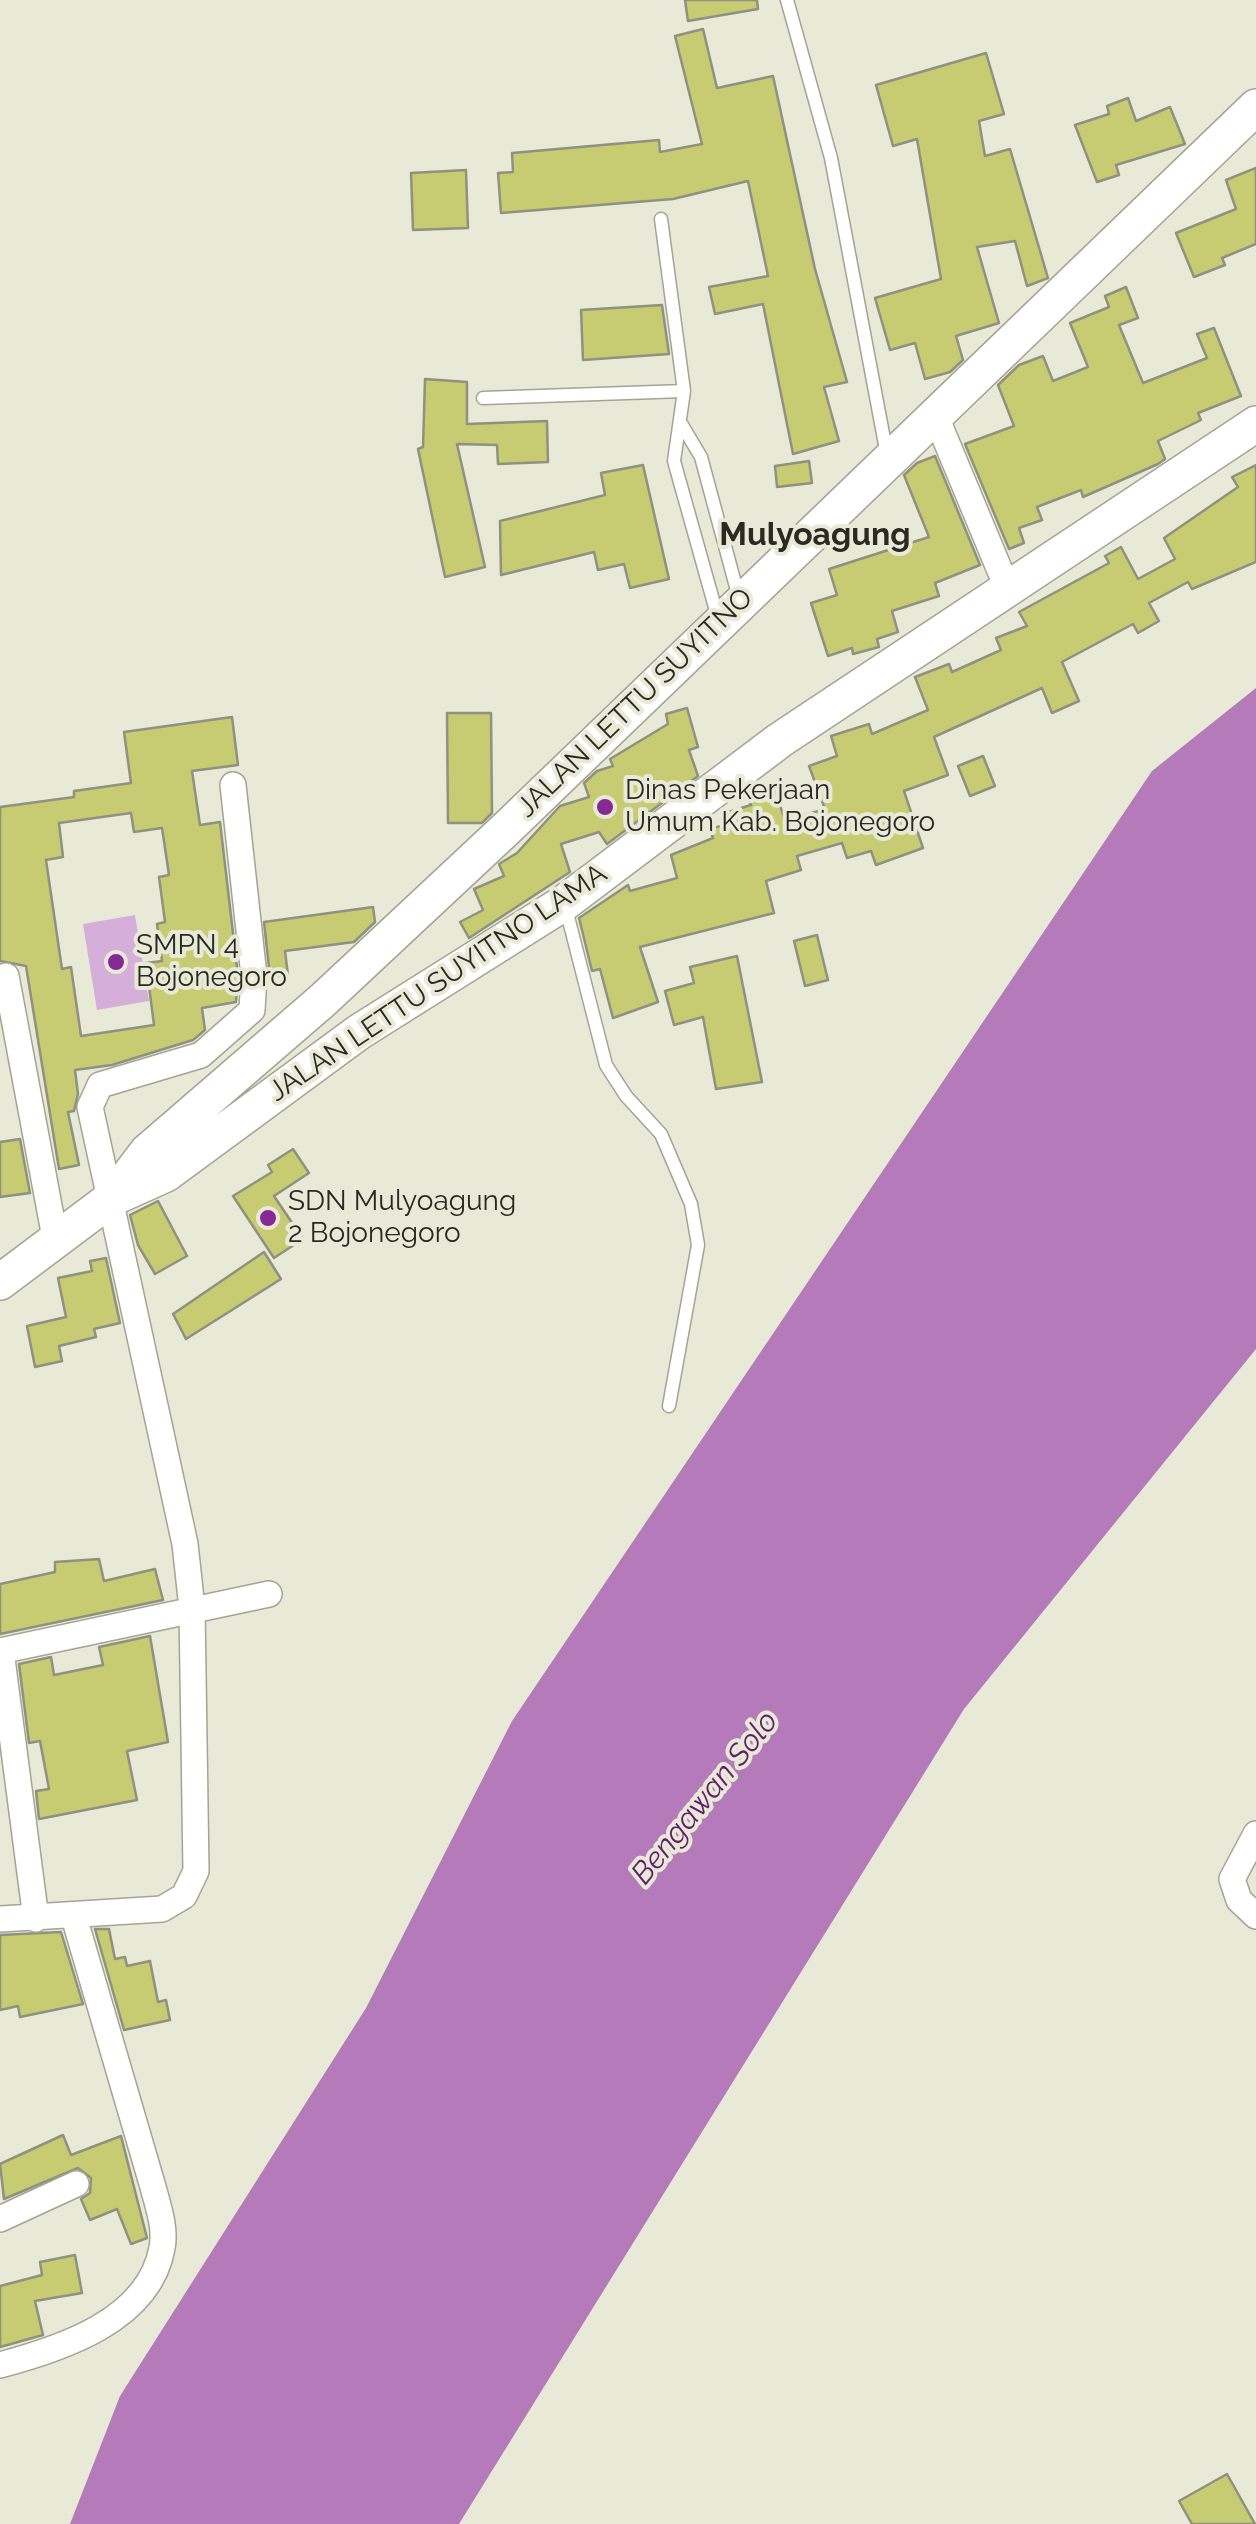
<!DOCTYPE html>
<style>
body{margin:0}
canvas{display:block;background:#e8ead7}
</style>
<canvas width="1256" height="2524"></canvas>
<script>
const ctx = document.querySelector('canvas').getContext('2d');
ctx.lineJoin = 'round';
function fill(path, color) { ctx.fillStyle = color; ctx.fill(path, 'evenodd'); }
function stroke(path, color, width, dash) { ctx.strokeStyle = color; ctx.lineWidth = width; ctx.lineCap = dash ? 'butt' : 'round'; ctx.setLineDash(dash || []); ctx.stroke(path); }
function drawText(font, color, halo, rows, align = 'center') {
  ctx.font = font + ' Raleway,sans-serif'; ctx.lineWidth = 8; ctx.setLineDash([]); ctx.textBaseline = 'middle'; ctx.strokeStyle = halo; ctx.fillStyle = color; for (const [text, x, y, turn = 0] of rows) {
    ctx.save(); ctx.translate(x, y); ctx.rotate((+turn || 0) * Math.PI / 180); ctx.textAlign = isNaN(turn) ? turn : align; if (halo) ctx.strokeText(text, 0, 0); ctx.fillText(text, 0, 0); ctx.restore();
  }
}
fill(new Path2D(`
 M135,915L149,1001L97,1010L83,924Z`), '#d5afd9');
fill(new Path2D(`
 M1256,688V1349L964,1709L459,2524H70L120,2396L366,2008L512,1721L1152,771Z`), '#b47aba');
const building = new Path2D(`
 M685,0H757L758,9L688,21Z
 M703,29L717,88L773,76L815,269L847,382L824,387L839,441L793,454L763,304L715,314L709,287L768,276L748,181L673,199L501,213L498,173L513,172L512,153L659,140L660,152L702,144L675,36Z
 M986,53L1004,114L979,121L985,156L1010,149L1048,278L1027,286L1015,241L977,247L999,323L956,336L963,360L950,372L925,379L915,343L890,350L875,298L941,279L917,139L893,146L876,85Z
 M1128,98L1136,121L1170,107L1185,144L1116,165L1119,175L1097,182L1075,125L1109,114L1107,106Z
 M1256,168V244L1222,258L1225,265L1194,277L1176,233L1236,209L1226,180Z
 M466,170L468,228L413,230L411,173Z
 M1126,287L1138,318L1119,325L1143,383L1207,358L1197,334L1214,328L1241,396L1198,413L1201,420L1158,441L1165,459L1158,464L1083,497L1081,490L1037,507L1042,520L1019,528L1024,543L1009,549L965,444L1014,426L998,385L1019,365L1043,356L1053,381L1088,367L1070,323L1109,307L1105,296Z
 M662,305L669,354L583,360L581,310Z
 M425,379L467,382V424L547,421L548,462L498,464L497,445L457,444L485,567L445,577L418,449L423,447Z
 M935,456L980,565L935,583L939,596L892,611L898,632L877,639L879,647L853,654L852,648L828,656L811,603L837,595L829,569L929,537L904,475L917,463Z
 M809,461L812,483L777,487L775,466Z
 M643,465L669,579L630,588L624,564L598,570L594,552L501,575L500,521L605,495L601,473Z
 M1256,465V562L1192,589L1188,582L1149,603L1159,621L1138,633L1133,624L1062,662L1079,701L1052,713L1042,688L934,737L948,775L904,791L923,848L876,865L871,851L847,858L842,843L797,856L801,870L766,881L774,913L640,947L658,1002L613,1018L600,969L592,971L579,918L628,885L630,891L677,878L671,855L713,838L710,829L728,824L725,813L751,805L748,797L775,789L785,821L825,809L809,766L837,756L831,736L869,724L872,734L928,710L915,677L949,664L952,672L1001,650L996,638L1027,626L1019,612L1109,563L1105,556L1121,547L1138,579L1175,559L1164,538L1238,487L1232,477Z
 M687,708L698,747L689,750L698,776L607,844L599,832L561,844L570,872L469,938L460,922L483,910L474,889L504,876L499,864L517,853L560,806L589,797L584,783L597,771L613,766L610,759L668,724L666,714Z
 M447,713H491L492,813L482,823H448Z
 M232,717L238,765L192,771L200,825L220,822L238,976L236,1002L202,1008L205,1030L193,1040L112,1065L75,1070L78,1094L74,1111L68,1112L79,1165L59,1169L26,966L0,961V807L74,797V791L131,783L124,732ZM131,813L134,832L162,828L169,875L159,877L165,922L157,924L162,961L146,963L154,1025L81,1036L71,967L62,969L46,860L63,857L59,823Z
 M983,756L995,786L970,796L958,766Z
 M373,907L375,922L354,942L285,951L288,975L270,977L264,922Z
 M817,935L828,980L805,986L794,941Z
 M737,956L762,1082L716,1089L703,1017L674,1025L665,991L694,983L690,967Z
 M20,1139L30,1193L0,1197V1142Z
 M293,1149L309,1173L274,1196L303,1239L274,1258L233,1196L272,1172L268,1165Z
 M158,1201L187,1256L155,1274L138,1245L130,1215Z
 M264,1252L281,1279L186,1339L173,1314Z
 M106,1258L120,1323L94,1329L96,1337L59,1346L62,1361L35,1367L27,1326L66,1317L58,1278L92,1271L90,1261Z
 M99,1559L104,1581L155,1569L163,1600L0,1634V1584L55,1572V1562Z
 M150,1636L168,1742L127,1751L137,1800L39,1819L36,1791L49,1789L40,1741L29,1743L19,1664L51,1657L54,1675L103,1665L99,1647Z
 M95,1929H109L115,1959L125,1957L127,1966L150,1961L158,2002L166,2000L170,2020L124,2030Z
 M61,1932L83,2004L20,2017L18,2006L0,2010V1935Z
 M63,2135L71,2155L121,2136L147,2238L131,2244L117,2209L90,2220L81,2199L90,2193L91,2178L78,2168L4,2199L0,2164Z
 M75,2255L82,2293L35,2301L43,2335L0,2347V2286L42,2275L40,2262Z
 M1227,2474L1255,2524H1192L1179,2501Z`);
fill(building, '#c7cb72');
stroke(building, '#909180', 2.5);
const lane = new Path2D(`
 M787,0L831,158L887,455
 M661,219L684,391L674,461L718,618
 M483,398L684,391
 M682,425L701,457L739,598
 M565,905L606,1065L626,1096L661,1134L691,1204L698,1245L669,1406`);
const street = new Path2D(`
 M934,412L1008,590
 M6,976L56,1243
 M0,1651L269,1594
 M1,1651L36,1919
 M1256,1834L1232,1879L1239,1900L1256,1916
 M0,1919L162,1909L184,1896L196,1871L192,1608L185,1544L90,1107L100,1085L201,1055L252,1010L254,976L233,785
 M0,2219L76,2184
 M0,2365C60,2349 149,2321 162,2248C166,2228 158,2206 153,2187L74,1917`);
const secondary = new Path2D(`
 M117,1196L166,1174L359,1032L564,903L780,740L1256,424
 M0,1282L112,1198L147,1152L323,1000L506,829L1256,107`);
stroke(lane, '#a3a493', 15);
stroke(street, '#a3a493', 28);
stroke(secondary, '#a3a493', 38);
stroke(lane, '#fff', 12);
stroke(street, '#fff', 25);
stroke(secondary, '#fff', 35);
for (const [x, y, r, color] of [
 [605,807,10,"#872993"],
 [116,962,10,"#872993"],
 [268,1218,10,"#872993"]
]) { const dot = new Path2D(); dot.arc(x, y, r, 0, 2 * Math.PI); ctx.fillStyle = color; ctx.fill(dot); stroke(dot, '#e8ead7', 4); }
drawText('28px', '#2a2a23', '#e8ead7', [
 ["JALAN LETTU SUYITNO",635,703,-44],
 ["JALAN LETTU SUYITNO LAMA",438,983,-34]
]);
drawText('28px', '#2a2a23', '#e8ead7', [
 ["Dinas Pekerjaan",625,791],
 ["Umum Kab. Bojonegoro",625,823],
 ["SMPN 4",136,946],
 ["Bojonegoro",136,978],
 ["SDN Mulyoagung",288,1202],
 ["2 Bojonegoro",288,1234]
], 'left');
drawText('italic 30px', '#631d6c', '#e8ead7', [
 ["Bengawan Solo",705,1798,-51]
]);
drawText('bold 32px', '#2a2a23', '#e8ead7', [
 ["Mulyoagung",815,535]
]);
</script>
